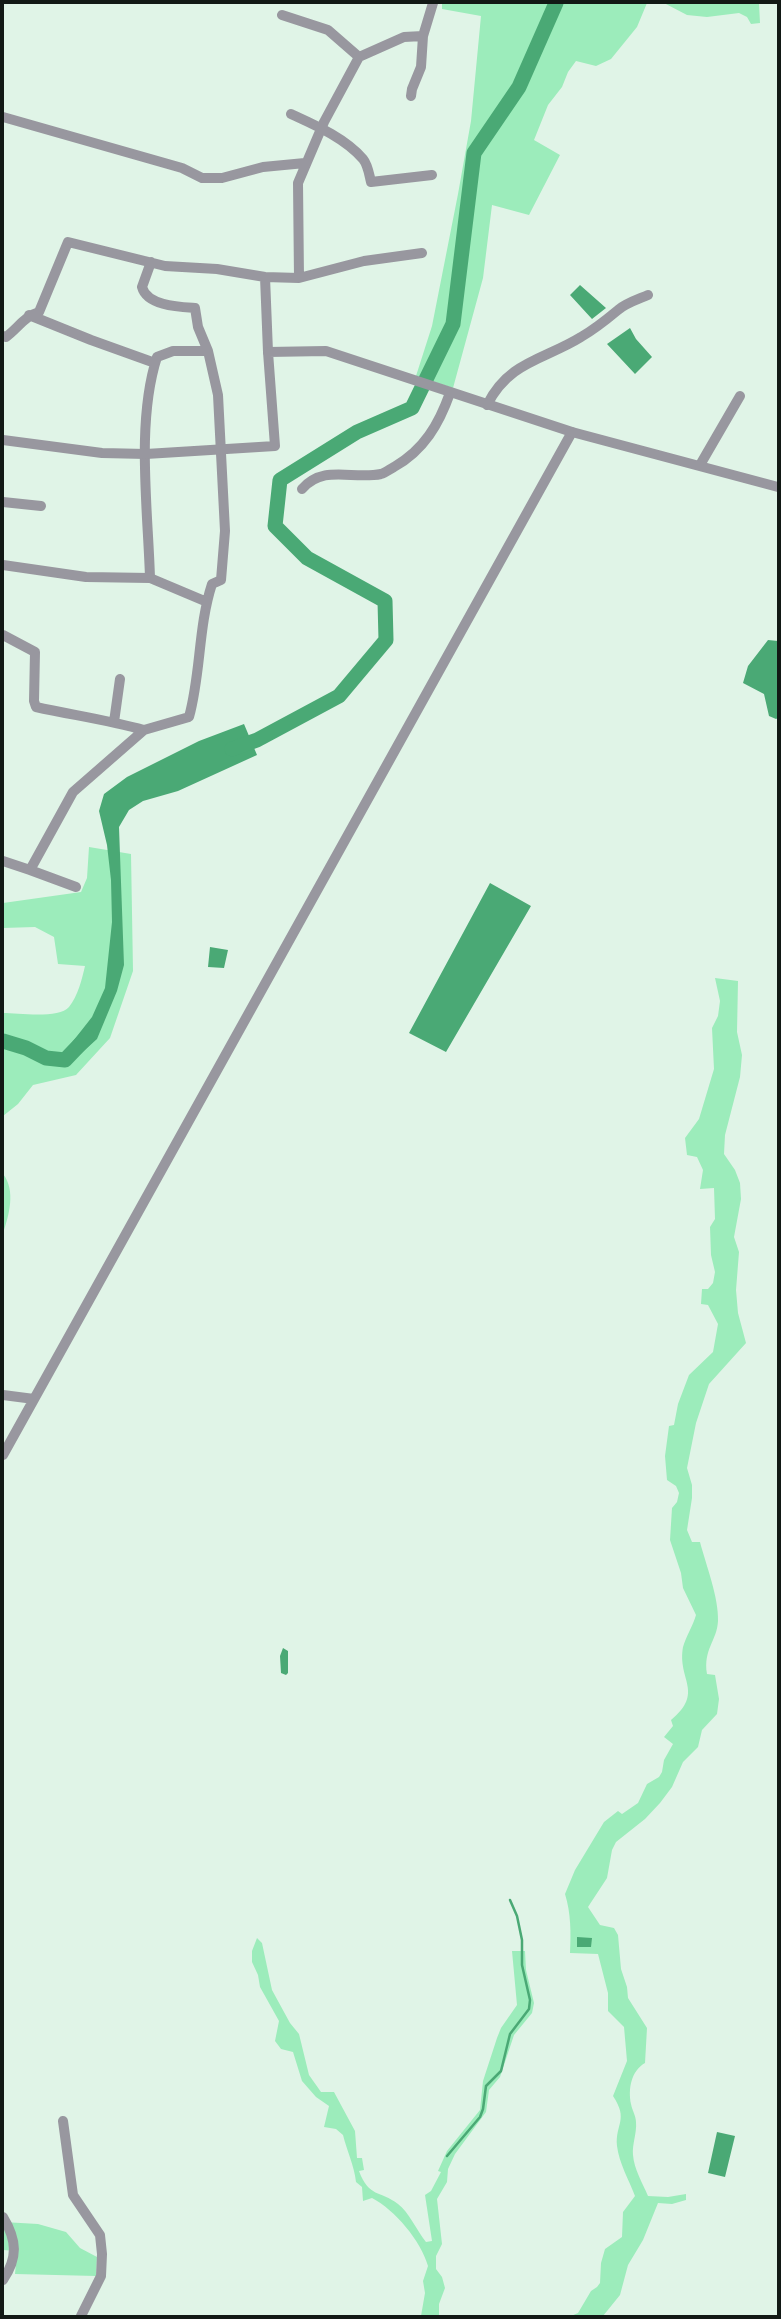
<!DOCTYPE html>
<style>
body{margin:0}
#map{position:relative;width:781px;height:2319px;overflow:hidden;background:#e0f4e7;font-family:"Fira Sans",sans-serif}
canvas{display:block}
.frame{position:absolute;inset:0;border:4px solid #121915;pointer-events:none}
</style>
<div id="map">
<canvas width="781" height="2319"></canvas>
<div class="frame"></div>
</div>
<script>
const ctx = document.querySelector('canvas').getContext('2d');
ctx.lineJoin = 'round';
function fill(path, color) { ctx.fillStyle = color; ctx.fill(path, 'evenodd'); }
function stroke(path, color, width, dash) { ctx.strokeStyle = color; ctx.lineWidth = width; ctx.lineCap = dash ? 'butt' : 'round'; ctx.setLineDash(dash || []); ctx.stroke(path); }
fill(new Path2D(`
 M442,3H647L637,27L611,59L596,66L576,61L568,72L562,87L548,105L534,140L560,155L529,215L492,205L483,278L453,388L416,376L432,326L458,194L471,121L481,16L442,9Z
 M664,3H759L760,23L751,24L747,17L739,13L707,17L687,15Z
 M89,847L131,854L133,971L110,1038L76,1075L33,1085L18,1104L3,1116V1013C18,1013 59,1019 69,1007C78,996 82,979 85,966L58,964L54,937L35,927L3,928V903L81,892L87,878Z
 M715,978L738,981L737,1032L742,1055L740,1077L725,1135L724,1154L735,1170L740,1183L741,1199L734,1237L739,1252L736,1290L738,1313L746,1343L709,1384L696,1423L687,1468L692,1485V1498L687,1530L692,1542H700C706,1565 719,1598 718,1621C717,1641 703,1649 707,1674L715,1675L719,1699L717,1714L702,1730L698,1747L683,1762L672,1787L660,1803L645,1819L616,1842L612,1850L607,1878L588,1907L600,1925L614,1928L618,1935L621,1969L627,1987L628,1998L647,2028L645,2063C631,2071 628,2089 631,2104C632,2110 636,2116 636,2122C637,2133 632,2144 633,2155C634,2169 643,2184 648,2196L668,2197L686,2194V2200L672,2204L658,2203L643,2240L628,2265L620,2295L603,2316H571L578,2313L591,2291L597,2287L600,2283L601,2263L605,2249L622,2237L623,2212L635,2196C629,2180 619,2163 617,2146C615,2124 629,2120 613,2096L627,2061L624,2027L608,2011V1993L598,1954L570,1953C571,1933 571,1913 565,1894L575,1870L604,1822L618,1811L622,1814L638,1803L647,1784L659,1777L662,1772L664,1760L673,1744L664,1737L673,1726L671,1720C705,1692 677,1680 683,1647C686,1636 693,1626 696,1615L683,1588L681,1573L670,1540L672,1508L677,1502L679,1493L676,1486L667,1480L665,1456L669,1426L674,1425L678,1404L689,1375L713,1352L718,1324L708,1305L701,1304L702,1289H708L713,1283L715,1272L711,1255L710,1227L715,1219L714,1188L700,1189L703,1170L697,1157L687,1155L685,1138L699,1119L714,1069L712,1028L718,1016L720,1001Z
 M3,1174C16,1190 9,1216 3,1233Z
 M257,1938L262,1943L272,1990L290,2023L299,2034L309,2075L321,2092H334L355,2131L357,2158H362L364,2170L359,2171C369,2198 380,2190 398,2204C409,2212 417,2231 426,2242L432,2241L425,2195L431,2191L441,2172L438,2171L447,2151L480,2110L483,2081L497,2038L501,2028L517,2005L512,1951H525L526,1970L534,2003L532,2013L514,2035L500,2077L489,2090L486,2112L455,2154L448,2169L447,2182L437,2199L442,2244L436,2256V2269L442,2277L445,2288L439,2304V2316H421L425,2293L423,2281L428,2266C421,2241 395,2210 372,2198L363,2201L362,2187L356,2182C354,2165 347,2151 343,2135L336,2129L324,2127L329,2106L316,2097L302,2081L293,2052L281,2049L275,2041L279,2021L260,1987L258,1975L252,1962V1951Z
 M3,2222L38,2224L66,2232L80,2248L97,2257L96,2276L15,2274L17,2251L3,2250Z`), '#9cecbb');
fill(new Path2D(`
 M580,285L606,308L592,319L570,295Z
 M630,328L636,339L652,357L635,374L607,344Z
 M768,640L778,641V718L776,719L769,716L764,694L743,683L748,666Z
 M244,724L257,755L178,791L143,801L129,810L119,827L124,965L117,991L97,1039L76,1058L70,1045L92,1017L105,988L112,922L111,880L107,845L99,811L104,794L127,777L199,741Z
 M490,883L531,906L446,1052L409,1033Z
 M210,947L228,950L224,968L208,967Z
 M283,1648L288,1651V1673L286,1675L281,1673L280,1656Z
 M577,1937L592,1938L591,1947H577Z
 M717,2132L735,2136L725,2177L708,2173Z`), '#4aa975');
stroke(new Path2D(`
 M447,2156L480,2117L483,2109L486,2086L501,2071L510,2034L529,2009L530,2000L522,1965V1940L517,1916L510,1900`), '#4aa975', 2.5);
stroke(new Path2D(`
 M232,749L257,740L339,696L386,640L385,601L307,558L275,526L280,480L357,432L412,408L453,324L474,153L519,87L556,3
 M3,1041L26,1048L46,1058L65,1060L87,1037`), '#4aa975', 15);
stroke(new Path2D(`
 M282,15L328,30L359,57
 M411,96L412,89L421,67L423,36
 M291,114C315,125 345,138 363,159C368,165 369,174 371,182L432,175
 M3,117L182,168L202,178H222L263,167L305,163
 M265,277L268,352
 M299,278L298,183L324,122L359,57L404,37L423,36L433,3
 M29,315L91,340L155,363
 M3,336L6,337C18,328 25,316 39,312L68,242L165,266L217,269L265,277L299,278L364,261L422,253
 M487,405C509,361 544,360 581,337C595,329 606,320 618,310C626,303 639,299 648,295
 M700,465L740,396
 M302,489C324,464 352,480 381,474C385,473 390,469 394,467C424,450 439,424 450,393
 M3,502L41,506
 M3,565L86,577L150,578L207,602
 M150,578C148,510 136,422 157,357L173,351H208
 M3,635L35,652L34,701L36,707C72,715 108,720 144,730
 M114,722L120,679
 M3,861L30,870L73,792L144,730L189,717C201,674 198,627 212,584L221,580L225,531L218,395L208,351L198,327L195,308C180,307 147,306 142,287L151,262
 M30,870L76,887
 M3,1395L34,1399
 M3,1455L572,432
 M63,2121L73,2195L100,2235L102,2254L101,2276L81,2316
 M3,2217C17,2240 18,2258 3,2280`), '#98979f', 10);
stroke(new Path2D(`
 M3,440L102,453L146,454L275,446L268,352L326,351L572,432L778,487`), '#98979f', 10);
</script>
